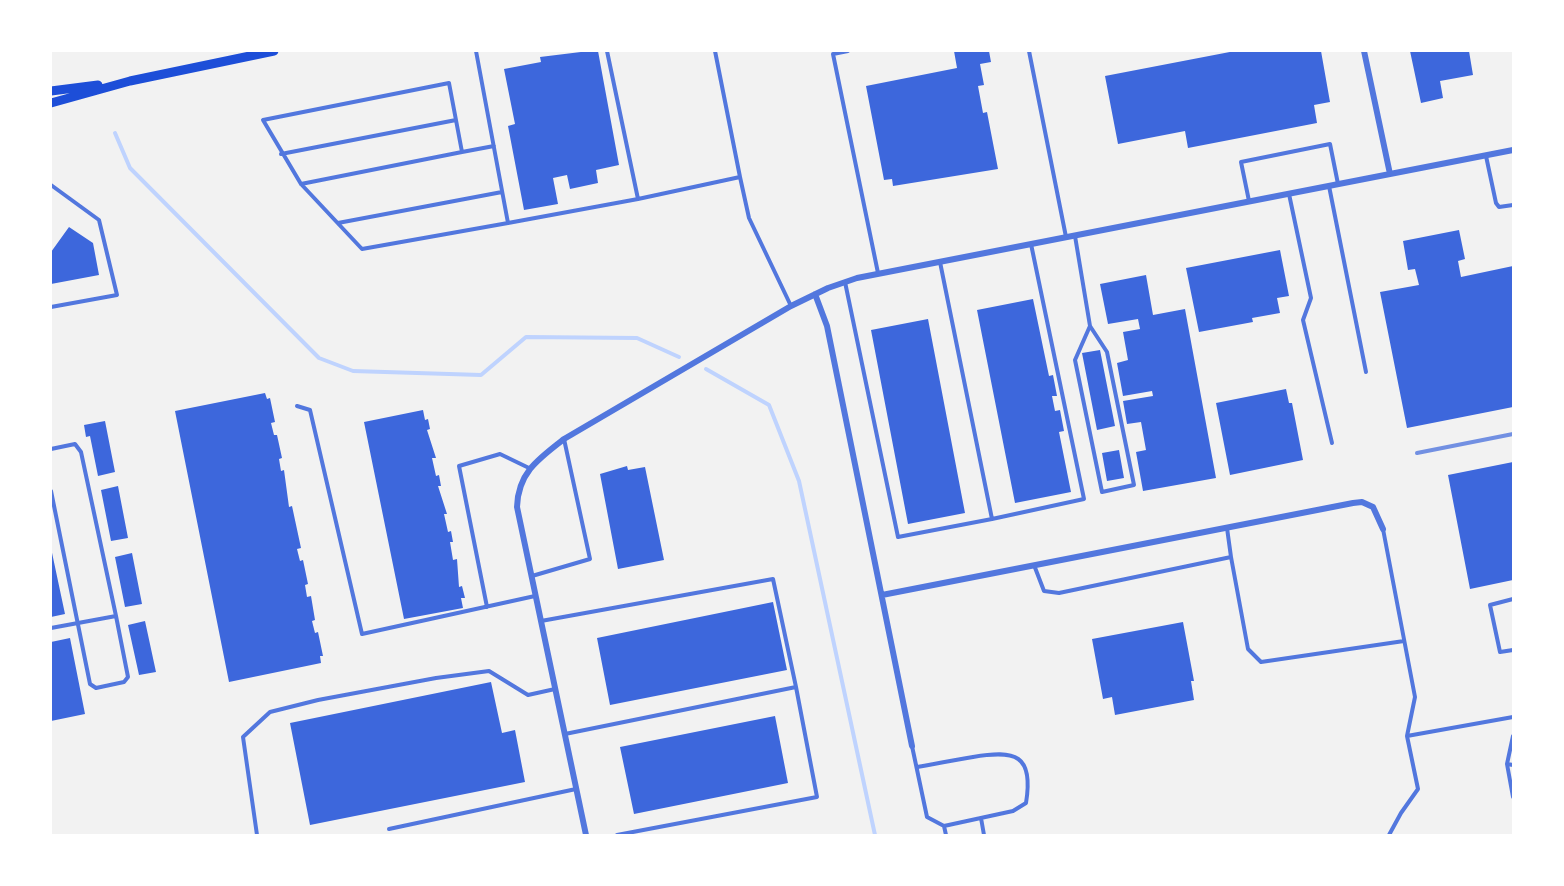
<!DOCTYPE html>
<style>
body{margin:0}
#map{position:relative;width:1564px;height:886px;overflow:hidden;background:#f2f2f2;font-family:"Libre Baskerville",serif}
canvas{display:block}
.frame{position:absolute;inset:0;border:52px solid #fff;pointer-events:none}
</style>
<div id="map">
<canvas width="1564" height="886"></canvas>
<div class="frame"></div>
</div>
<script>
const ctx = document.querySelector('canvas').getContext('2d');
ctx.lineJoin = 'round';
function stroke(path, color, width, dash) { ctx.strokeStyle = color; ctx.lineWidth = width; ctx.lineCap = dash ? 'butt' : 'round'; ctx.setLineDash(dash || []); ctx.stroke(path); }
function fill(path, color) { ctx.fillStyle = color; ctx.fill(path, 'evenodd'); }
stroke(new Path2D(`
 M115,133L130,168L319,358L353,371L481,375L526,337L637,338L679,357
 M706,369L769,405L799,481L875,835`), '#bfd3fe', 4);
fill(new Path2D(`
 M589,51H598L619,165L596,170L598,183L570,189L567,175L553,178L558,204L524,210L508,126L515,124L504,69L541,62L540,57Z
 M954,51H989L991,62L980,64L984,85L978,86L983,113L987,112L998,169L893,186L892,179L884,180L866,86L957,68Z
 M1235,51H1321L1330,102L1314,105L1317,123L1188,148L1185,131L1118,144L1105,76Z
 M1410,51H1469L1473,75L1440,81L1443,98L1421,103Z
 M69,227L93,243L99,275L51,284V252Z
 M1459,230L1465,259L1458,261L1461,277L1513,266V407L1407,428L1380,292L1419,285L1415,269L1408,270L1403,241Z
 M1280,250L1289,296L1277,298L1280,313L1252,318L1253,322L1199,332L1186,268Z
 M1146,275L1153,315L1185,309L1216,478L1143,491L1136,452L1146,450L1141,422L1127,424L1123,401L1153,396L1152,391L1123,396L1117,363L1128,360L1123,332L1140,329L1138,319L1108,324L1100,284Z
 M1033,299L1049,376L1053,375L1057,396H1052L1055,411L1060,410L1064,431L1059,432L1071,492L1015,503L977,310Z
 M928,319L965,513L908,524L871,330Z
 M1100,350L1115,426L1097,430L1082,353Z
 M1286,389L1289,403H1292L1303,460L1230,475L1216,403Z
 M265,393L267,399L270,398L275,422L271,423L274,435H277L282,458L279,459L281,471L284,470L289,507L292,506L301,548L297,549L300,561L303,560L308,584L305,585L307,597L311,596L315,620L312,621L315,633L318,632L323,656H320L321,663L229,682L175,411Z
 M423,410L425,420L428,419L430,429L427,430L436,458H432L436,476L439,475L441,486H438L447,514H444L448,532L451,531L453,542H450L453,560L457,559L459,587L462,586L465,598H461L463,608L404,619L364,422Z
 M105,421L115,472L98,476L90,436L86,437L84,425Z
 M1119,450L1124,478L1107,481L1102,453Z
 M1513,462V580L1470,589L1448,475Z
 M627,466L628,470L645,467L664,560L618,569L600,474Z
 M118,486L128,538L111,541L101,490Z
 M51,548L65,614L51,617Z
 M132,553L142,604L125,607L115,557Z
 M773,602L787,670L610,705L597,638Z
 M145,621L156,672L139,675L128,625Z
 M1183,622L1194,681H1191L1194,700L1115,715L1112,697L1103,699L1092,639Z
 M70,638L85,714L51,721V642Z
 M491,682L502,733L515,730L525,782L310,825L290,723Z
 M775,716L788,783L634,814L620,747Z`), '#3d67dc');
stroke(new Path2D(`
 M476,51L508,223L362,249L301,184L263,120L449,83L462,152L494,146
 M715,51L740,177
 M848,51L833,54L878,273
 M1029,51L1066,237
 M281,154L456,120
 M1486,156L1496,203L1499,207L1513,205
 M301,184L462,152
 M51,185L99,220L117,295L51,307
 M1329,186L1366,372
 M1289,194L1311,298L1303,320L1332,443
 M638,199L740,177L749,218L791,306
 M1249,201L1241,162L1330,144L1338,184
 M338,223L502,192
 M508,223L638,199L607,51
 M1075,236L1090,326L1107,352L1134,485L1102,492L1075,360L1090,326
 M845,282L898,537L992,519L940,262
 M297,406L310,410L362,634L535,596
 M51,449L75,444L81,452L116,616L51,628
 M51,491L90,684L96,688L124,682L128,677L116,616
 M992,519L1084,499L1031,244
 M1383,529L1415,697L1407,736
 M1231,557L1248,649L1261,662L1404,641
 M1034,565L1044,591L1059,593L1231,557L1227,528
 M532,576L590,559L564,439
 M1513,599L1490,605L1500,652L1513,650
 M487,607L459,466L500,454L529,468
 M541,621L773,579L796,687
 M565,734L796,687L817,797L617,835
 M1513,736L1507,764L1513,797
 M912,746L927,817L944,826L1013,811L1026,803C1034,754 1015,750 973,757C954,760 935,764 917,767
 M1507,764L1513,765
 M981,818L984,835
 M944,826L946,835
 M389,829L576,789
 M257,835L243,737L270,712L318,700L436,678L489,671L528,695L555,689
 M1389,835L1401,813L1418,789L1407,736L1513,717`), '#5277de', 4);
stroke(new Path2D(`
 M1364,51L1390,174
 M815,294L827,326L912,746
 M882,595L1353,503L1362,502L1373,507L1383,529
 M586,835L517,507C518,473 538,459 564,439L791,306L828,288L857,278L1513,150`), '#5277de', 6);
stroke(new Path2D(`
 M51,91L98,85
 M51,103L130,81L274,51`), '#1d4ed8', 9);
stroke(new Path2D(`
 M1417,453L1513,434`), '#7290e2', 4);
</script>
